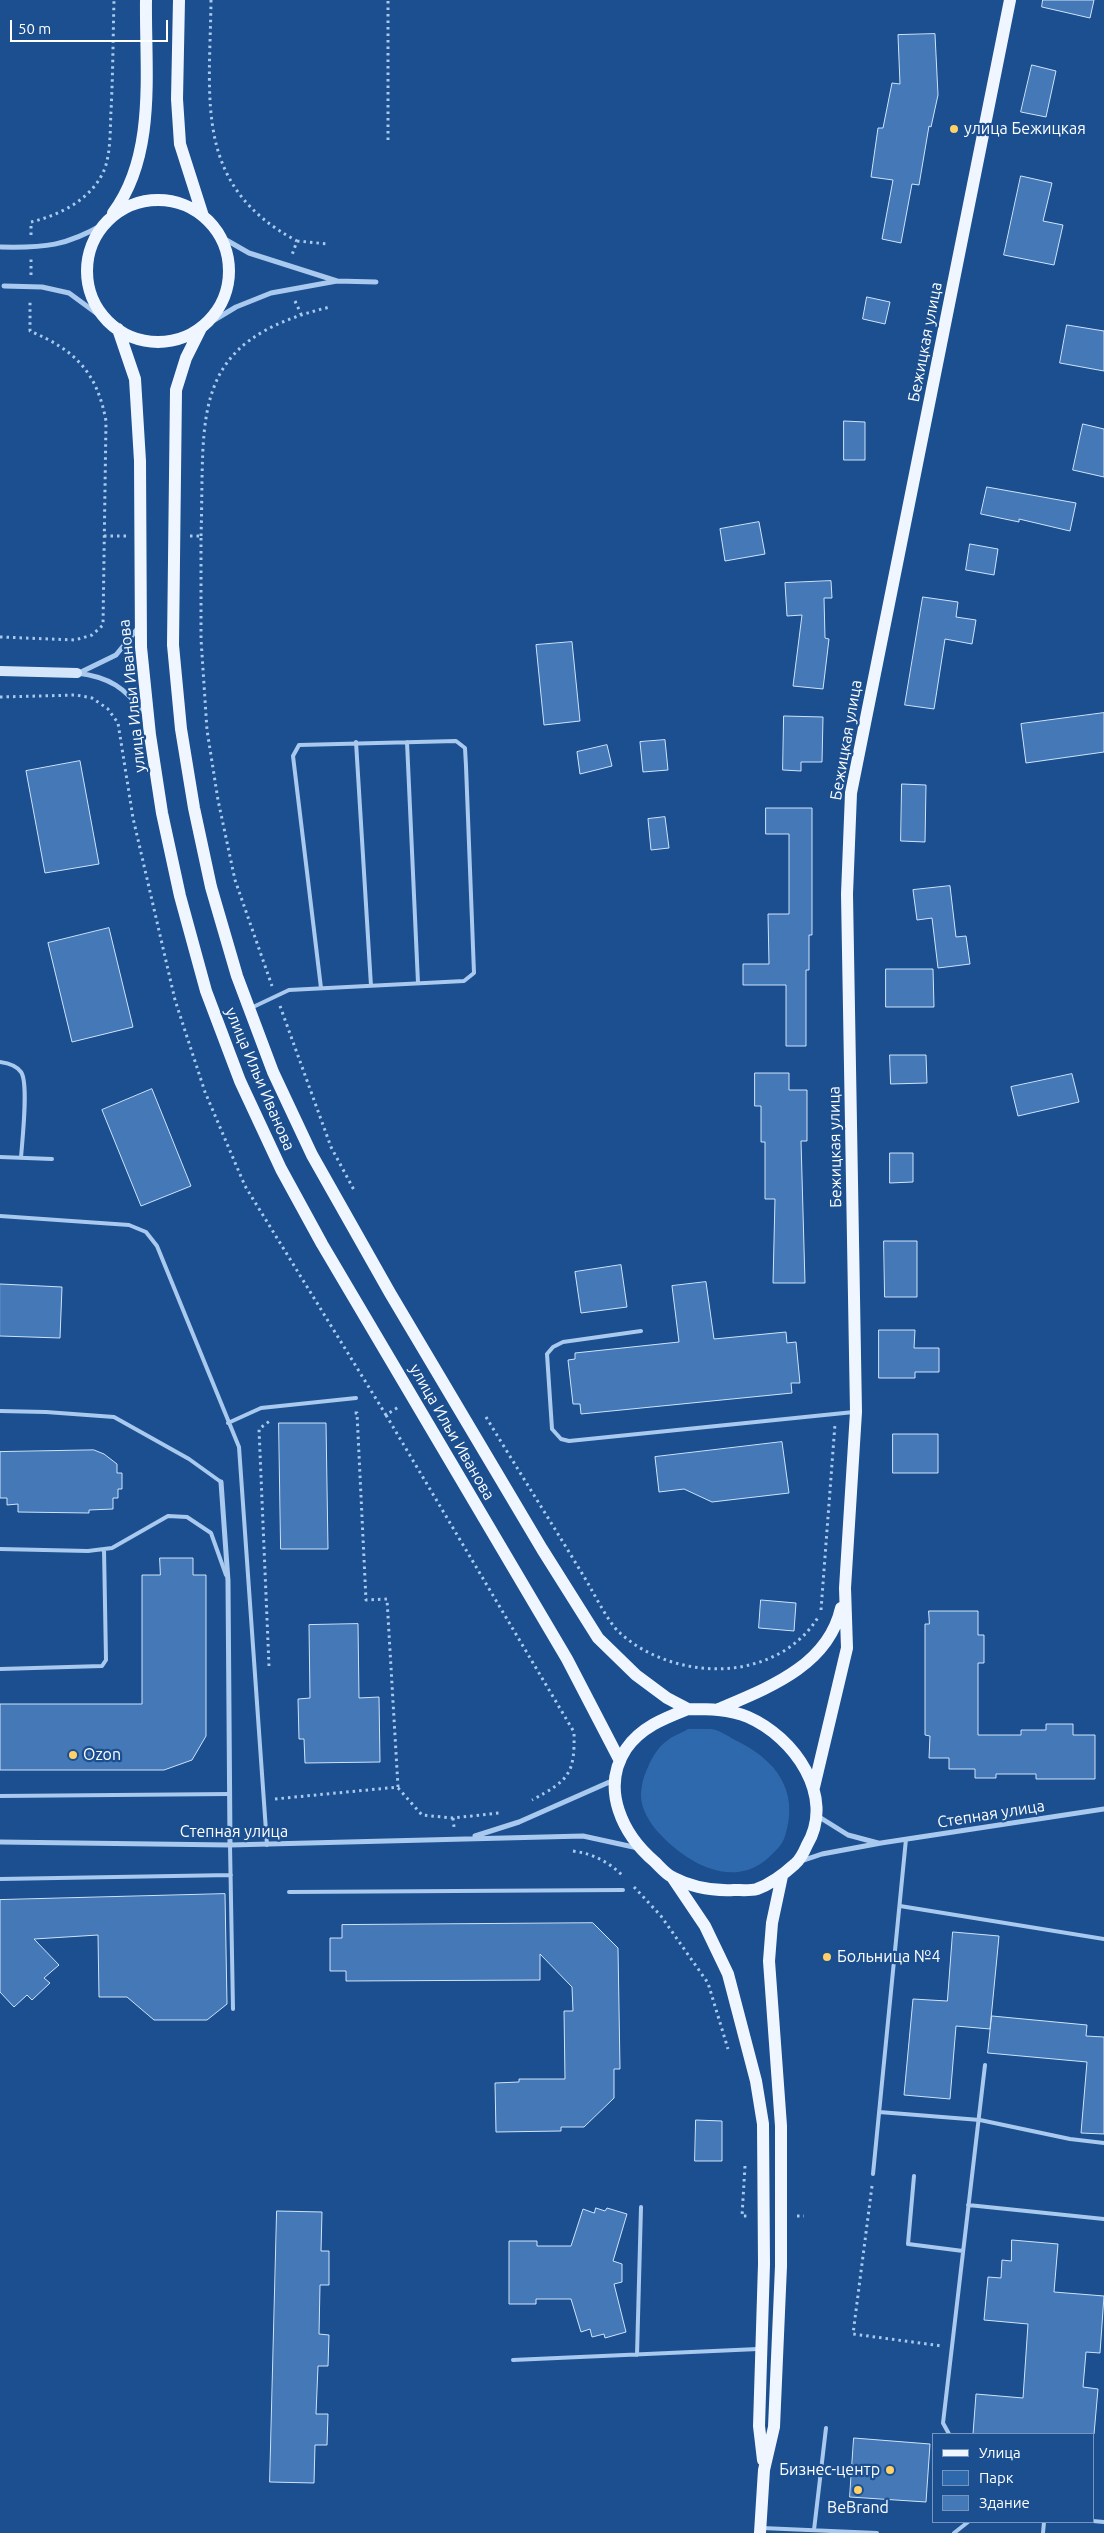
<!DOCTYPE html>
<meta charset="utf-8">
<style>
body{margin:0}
#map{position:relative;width:1104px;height:2533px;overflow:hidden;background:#1b4f8f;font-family:Ubuntu,sans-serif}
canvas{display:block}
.legend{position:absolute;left:932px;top:2433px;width:162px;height:90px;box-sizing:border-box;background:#1b4f8f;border:1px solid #7695bc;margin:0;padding:6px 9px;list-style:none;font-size:15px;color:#fff}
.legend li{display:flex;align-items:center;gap:10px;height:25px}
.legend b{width:25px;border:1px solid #7695bc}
.scale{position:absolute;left:10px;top:20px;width:158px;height:22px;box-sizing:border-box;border:2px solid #fff;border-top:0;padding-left:6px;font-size:15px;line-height:18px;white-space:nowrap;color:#fff;-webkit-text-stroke:4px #1b4f8f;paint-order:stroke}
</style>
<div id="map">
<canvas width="1104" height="2533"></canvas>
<ul class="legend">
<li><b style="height:6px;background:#f0f6ff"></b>Улица</li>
<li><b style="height:14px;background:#2e69ad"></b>Парк</li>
<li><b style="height:14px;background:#4478b7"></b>Здание</li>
</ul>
<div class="scale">50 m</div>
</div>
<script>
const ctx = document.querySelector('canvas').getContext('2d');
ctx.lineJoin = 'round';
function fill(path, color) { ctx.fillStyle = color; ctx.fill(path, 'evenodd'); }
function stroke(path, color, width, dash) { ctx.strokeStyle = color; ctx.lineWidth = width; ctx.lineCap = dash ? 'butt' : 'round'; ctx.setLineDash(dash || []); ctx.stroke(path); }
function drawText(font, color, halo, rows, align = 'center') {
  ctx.font = font + ' Ubuntu,sans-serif'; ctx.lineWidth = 4.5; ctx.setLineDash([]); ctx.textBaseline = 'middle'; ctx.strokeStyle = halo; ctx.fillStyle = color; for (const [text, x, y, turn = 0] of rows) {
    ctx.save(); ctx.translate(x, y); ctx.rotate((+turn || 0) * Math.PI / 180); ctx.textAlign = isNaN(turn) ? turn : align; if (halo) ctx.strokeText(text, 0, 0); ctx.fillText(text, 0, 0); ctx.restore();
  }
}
fill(new Path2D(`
 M688,1729C696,1729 704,1729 711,1729C719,1730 728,1736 735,1740C775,1759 800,1790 785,1836C783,1845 773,1853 767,1859C731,1890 684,1861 658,1832C650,1823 641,1809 641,1796C641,1786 644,1775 648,1767C652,1757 659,1746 668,1740C674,1735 682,1733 688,1729Z`), '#2e69ad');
const building = new Path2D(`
 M1043,0H1094L1090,18L1042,7Z
 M935,34L938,95L931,127L929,126L919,185L912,184L901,243L882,239L893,180L871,177L878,128H883L892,83L900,84L898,35Z
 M1032,65L1056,71L1046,117L1021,112Z
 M1021,176L1052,183L1043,221L1063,225L1054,265L1004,255Z
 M867,297L890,302L885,324L863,319Z
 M1067,325L1104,331V371L1060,363Z
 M844,421L865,422V460H844Z
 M1083,424L1104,429V477L1073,470Z
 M987,487L1076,503L1070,531L1019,519V522L981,514Z
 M759,522L765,554L725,561L720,529Z
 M970,544L998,549L994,575L966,570Z
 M831,581L832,598H824L825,638L829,639L823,689L793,686L802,615L787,616L785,583Z
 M923,597L958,602L956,617L976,620L972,644L945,639L934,709L905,705Z
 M572,642L580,721L544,725L536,645Z
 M1104,713V752L1026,763L1021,724Z
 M784,716L823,717L822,762H801V771L783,770Z
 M665,740L668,770L643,772L640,742Z
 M607,745L612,766L580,774L577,752Z
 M80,761L99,864L45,873L26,771Z
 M902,784L926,785L925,842L901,841Z
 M766,808H812V935H809V970H806V1046H786V985H743V964H769L768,914H789V834H766Z
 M665,817L669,848L651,850L648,819Z
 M950,886L956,937L966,936L970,964L938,968L932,918L917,920L913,890Z
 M109,928L133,1027L72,1042L48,943Z
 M886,969H933L934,1007H886Z
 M890,1055H926L927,1083L891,1084Z
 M755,1073H789V1090H807V1141H801L805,1283H773L775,1199H765V1142H761V1106H755Z
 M1072,1074L1079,1102L1018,1116L1011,1087Z
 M152,1089L191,1186L141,1206L102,1110Z
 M890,1153H913V1182L890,1183Z
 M884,1241H917V1297H885Z
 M621,1265L627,1307L581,1313L575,1272Z
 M706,1282L714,1339L786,1332L787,1343L796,1342L800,1383H791L792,1393L581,1414L580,1404H573L568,1360L575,1359V1353L679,1342L672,1286Z
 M0,1284L62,1287L60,1338L0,1336Z
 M879,1330H915L914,1348H939V1372H915V1378H879Z
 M279,1423H326L328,1549H281Z
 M893,1434H938V1473H893Z
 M782,1442L789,1493L712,1502L684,1489L659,1492L655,1457Z
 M94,1450L104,1454L117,1464V1473H122V1489H118V1498H113V1509L89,1510V1513L18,1512V1504L7,1505V1498H0V1452Z
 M160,1558H193V1575H206V1736L192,1760L164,1770H0V1704H142V1575H160Z
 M761,1600L796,1603L794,1631L759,1628Z
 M929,1611H978V1635H984V1663H978V1735H1021V1730H1046V1724H1073V1735H1095V1779H1036V1774H996V1778H975V1769H949V1758H929L930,1736L925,1735V1624H929Z
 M358,1624L359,1698L379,1697L380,1762L305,1763L304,1739H299L298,1699L310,1698L309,1625Z
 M225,1894L227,2004L207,2020H154L127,1997H99L98,1935L34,1939L59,1965L44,1978L50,1983L32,2000L27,1995L14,2007L0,1992V1900Z
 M593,1923L618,1948L620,2069H614V2098L584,2127H561V2131L496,2132L495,2083L519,2082V2079H565L564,2011H573L572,1987L540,1954V1980L346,1981V1971H330V1938H342V1925Z
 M953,1932L999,1936L990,2029L956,2026L950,2099L904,2095L913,1999L947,2001Z
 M992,2016L1087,2025L1086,2036L1104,2037V2134L1081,2133L1087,2062L988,2053Z
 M696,2120L722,2121V2161H695Z
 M596,2208L605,2211L607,2208L627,2214L613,2261L622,2264V2282L614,2284L626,2332L605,2338L604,2334L592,2337L590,2329L581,2332L571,2299H536V2304H509V2241H537V2246H571L583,2209L594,2213Z
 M277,2211L322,2212L321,2251H329V2285H320L319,2334L329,2335L328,2366H318L316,2414H328L327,2445H315L314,2483L270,2482Z
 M1012,2240L1058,2244L1054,2292L1104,2296L1100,2353L1086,2352L1083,2387L1098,2389L1094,2434H973L976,2394L1023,2398L1028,2324L984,2320L988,2277L1001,2278L1002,2260L1011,2261Z
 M854,2438L930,2444L926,2502L850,2497Z`);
fill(building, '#4478b7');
stroke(building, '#cfe3fa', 1);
stroke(new Path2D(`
 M211,0C210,100 193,186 297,241L292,255
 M388,140V0
 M31,235V222C60,215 93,199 105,168C111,150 110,129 111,111C113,74 113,37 114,0
 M297,241L328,244
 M31,275V259
 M295,301L301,314
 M104,536H126
 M190,536H201V639L207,730L218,800L235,880L272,986
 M201,536C205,414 187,341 330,307
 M0,637L75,640L92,635L103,625L106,421C97,372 75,350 30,331V299
 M0,697L76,695L92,698L108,709L118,723L133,818L175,1000L205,1092L245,1186L386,1415L400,1406
 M280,1006L331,1147L354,1190
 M386,1415L574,1732C575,1774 569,1780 532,1800
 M486,1417C518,1470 551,1522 583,1575C592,1589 608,1623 620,1633C651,1661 698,1674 740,1667C773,1661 801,1645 819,1616
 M821,1610L835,1424
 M269,1666L259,1429L271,1420
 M398,1788L422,1815L453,1818L499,1813
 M275,1799L398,1787L387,1599L366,1600L357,1413H351
 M453,1818L454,1827
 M573,1851C594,1854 609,1862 624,1877
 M634,1887L661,1916L708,1983L728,2049
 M745,2166L742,2216H748
 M872,2186L853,2334L942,2346
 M797,2216H804`), '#a9c9ee', 3, [2.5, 4]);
stroke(new Path2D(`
 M356,742L371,986
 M407,742L418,983
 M251,1008L289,990L464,981L474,973L466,766L465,748L456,741L299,745L293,756L321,988
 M0,1062C7,1063 16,1065 21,1072C29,1083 22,1142 21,1158
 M0,1157L52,1159
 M0,1216L129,1225L146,1232L157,1246L239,1447L267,1845
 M641,1331L563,1342L553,1347L547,1354L552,1429L561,1439L569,1441L854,1412
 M0,1411L46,1412L114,1417L189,1459L221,1482
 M228,1423L261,1408L356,1398
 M0,1549L88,1551L112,1548L168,1516L187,1517L211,1533L226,1575
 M0,1669L102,1666L106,1660L104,1549
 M0,1796L230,1794
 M230,1845L233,2009
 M0,1879L231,1875
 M289,1892L623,1890
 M900,1906L1104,1939
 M879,2112L980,2120L1070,2139L1104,2143
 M873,2174L906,1839
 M914,2176L908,2244L963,2251
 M968,2205L1104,2219
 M637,2355L641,2207
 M513,2360L758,2349
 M949,2434L943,2423L985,2065
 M1093,2521L1104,2522
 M762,2528L877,2533
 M814,2530L826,2428
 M954,2533L968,2522
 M1043,2533L1044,2522`), '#a9c9ee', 4);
stroke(new Path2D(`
 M1,247C45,248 66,246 104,224
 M337,281L376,282
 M4,286L42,287L69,293L118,329
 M201,328L236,307L271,293L337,281L249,253L221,237
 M77,673C110,677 125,688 145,714
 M79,673L116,655L138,628
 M221,1482L228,1581L230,1845
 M816,1815L848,1835L878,1843
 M475,1836L519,1822L614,1780
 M0,1842L230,1845L583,1836L638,1848
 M801,1861L822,1854L881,1843L1104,1809`), '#a9c9ee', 5);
stroke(new Path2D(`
 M0,671L77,673`), '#d6e6fa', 10);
stroke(new Path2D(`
 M179,0L177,99L180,144L203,216
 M87 271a71 71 0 1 1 142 0a71 71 0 1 1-142 0Z
 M113,213C157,154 145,70 146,0
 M201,328L186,358L176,390L173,645L181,729L194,808L211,887L237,976L273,1072L312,1155L390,1293L542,1549L598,1638L636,1675L667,1698L688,1709
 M118,329L135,379L140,461L141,647L150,735L162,813L180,896L206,991L240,1081L281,1169L322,1244L567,1659L620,1761
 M688,1709C708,1709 729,1709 748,1717C794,1737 836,1796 807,1845C804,1852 801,1859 795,1864C784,1874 771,1884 757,1889C750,1891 741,1890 734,1890C714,1891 691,1887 672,1877C666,1874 660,1867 655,1862C623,1835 600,1789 626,1749C641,1727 665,1718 688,1709Z
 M719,1709C768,1688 828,1666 841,1608
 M814,1787L847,1648L845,1588L856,1412L847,894L851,793L1010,0
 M672,1877L705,1926L728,1974L756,2081L763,2124L764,2264L759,2426L763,2460
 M760,2533L764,2470L774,2427L781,2266V2126L769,1961L772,1923L782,1876`), '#f0f6ff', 12);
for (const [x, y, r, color] of [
 [954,129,5,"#ffd166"],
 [73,1755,5,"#ffd166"],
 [827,1957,5,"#ffd166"],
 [890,2470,5,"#ffd166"],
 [858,2490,5,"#ffd166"]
]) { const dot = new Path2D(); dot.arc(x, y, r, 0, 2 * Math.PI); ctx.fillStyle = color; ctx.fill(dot); stroke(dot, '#1b4f8f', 2); }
drawText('16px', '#fff', '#1b4f8f', [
 ["улица Бежицкая",964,129],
 ["Ozon",83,1755],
 ["Больница №4",837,1957],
 ["Бизнес-центр",880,2470,"right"],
 ["BeBrand",858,2508,"center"]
], 'left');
drawText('16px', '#fff', '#1b4f8f', [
 ["Бежицкая улица",925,342,-79],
 ["улица Ильи Иванова",132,696,-96],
 ["Бежицкая улица",846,740,-80],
 ["улица Ильи Иванова",260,1079,67],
 ["Бежицкая улица",835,1147,-91],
 ["улица Ильи Иванова",452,1432,60],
 ["Степная улица",991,1814,-9],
 ["Степная улица",234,1832]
]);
</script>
